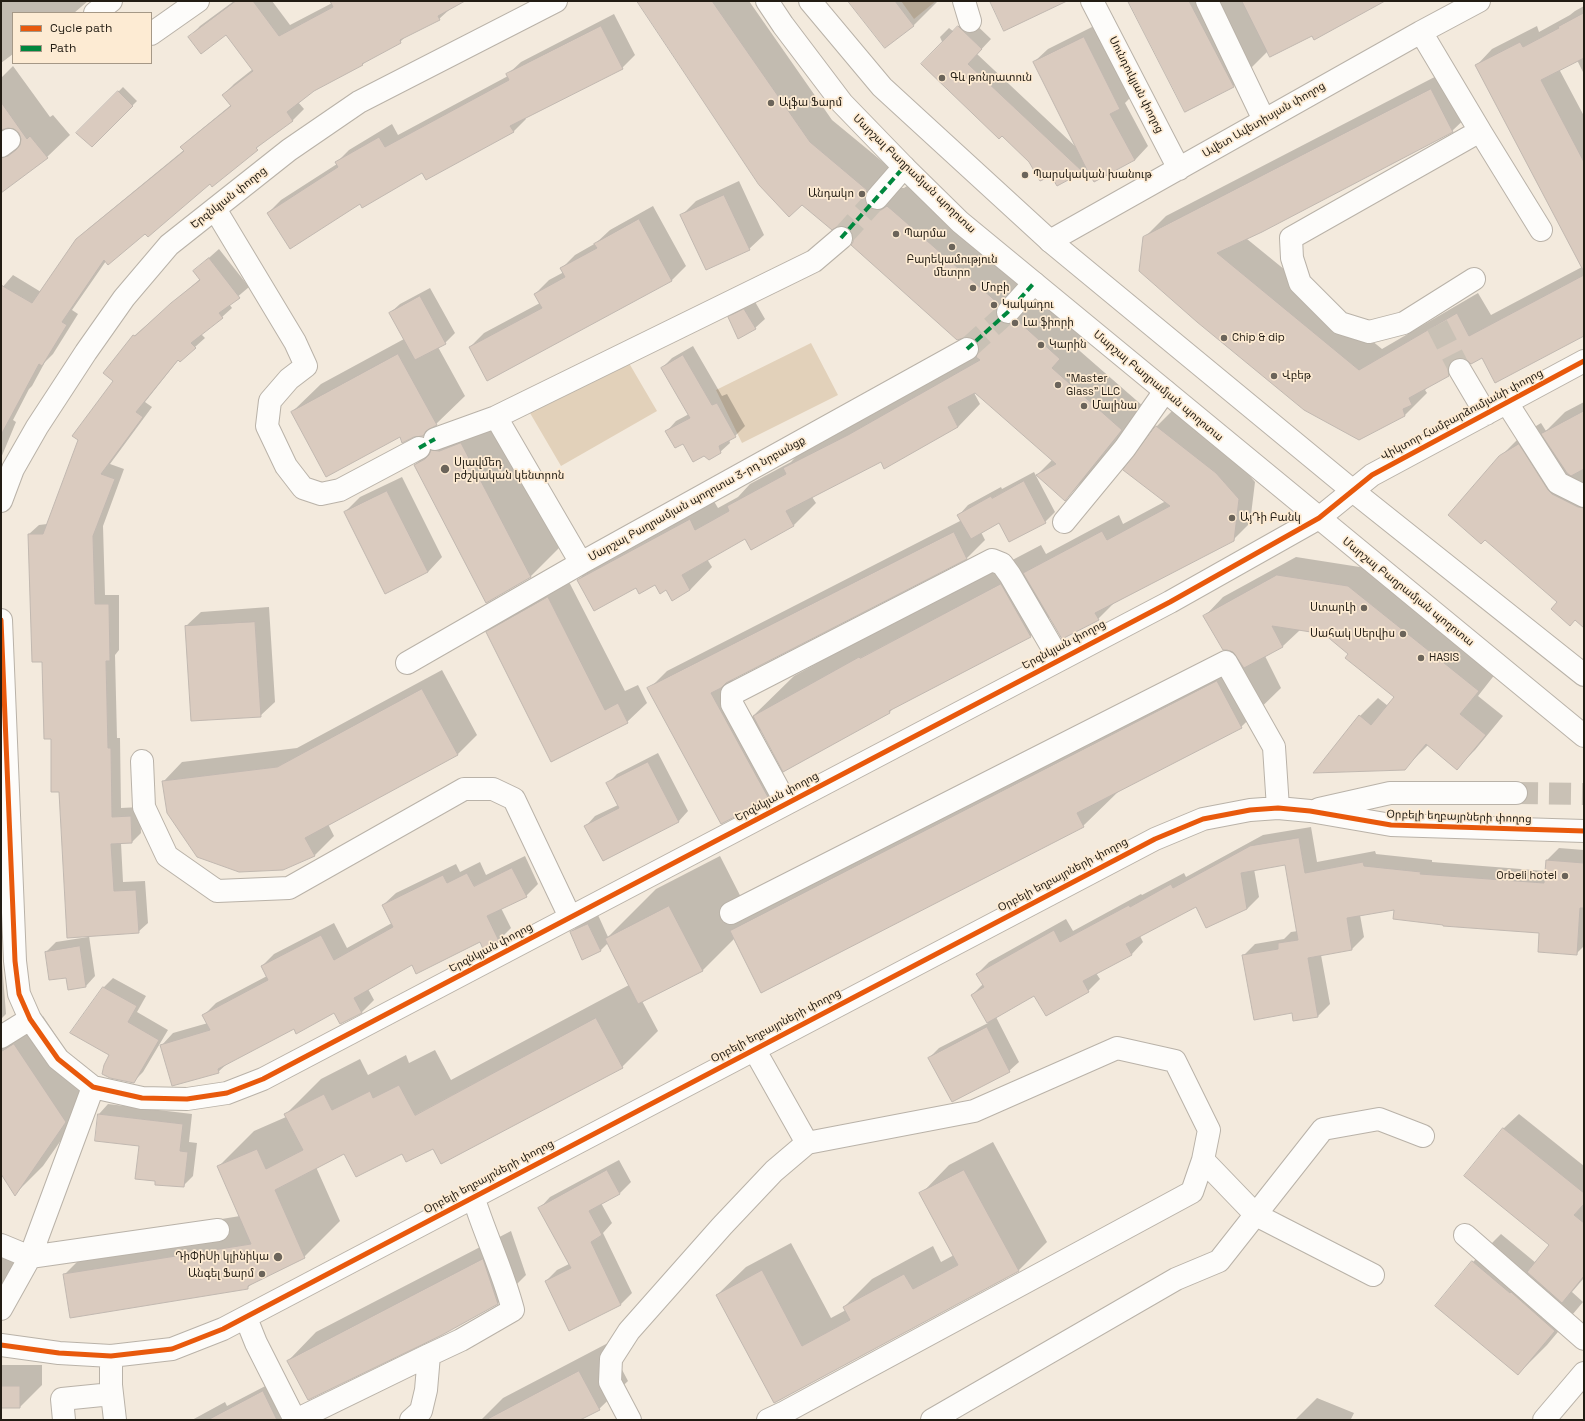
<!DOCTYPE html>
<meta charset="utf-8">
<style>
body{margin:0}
#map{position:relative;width:1585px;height:1421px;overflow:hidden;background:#f3eadd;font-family:"Space Grotesk",sans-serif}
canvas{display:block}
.frame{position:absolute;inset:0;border:2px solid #221c13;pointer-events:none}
.legend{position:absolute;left:12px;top:12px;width:140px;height:52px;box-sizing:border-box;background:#fdebd3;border:1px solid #a59886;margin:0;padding:5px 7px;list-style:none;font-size:12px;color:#221c13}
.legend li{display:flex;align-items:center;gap:8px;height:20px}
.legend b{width:20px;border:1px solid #a59886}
</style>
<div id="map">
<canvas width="1585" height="1421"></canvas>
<div class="frame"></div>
<ul class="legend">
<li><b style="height:5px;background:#e8590c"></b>Cycle path</li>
<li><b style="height:5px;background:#00873e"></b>Path</li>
</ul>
</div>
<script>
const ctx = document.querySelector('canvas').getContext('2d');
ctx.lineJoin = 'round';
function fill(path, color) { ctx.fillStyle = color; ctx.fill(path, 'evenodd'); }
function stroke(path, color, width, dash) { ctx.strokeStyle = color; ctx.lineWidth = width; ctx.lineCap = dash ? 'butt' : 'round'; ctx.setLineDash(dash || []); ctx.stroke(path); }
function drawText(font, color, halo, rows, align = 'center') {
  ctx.font = font + ' "Space Grotesk","Noto Sans Armenian",sans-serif'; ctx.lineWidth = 3.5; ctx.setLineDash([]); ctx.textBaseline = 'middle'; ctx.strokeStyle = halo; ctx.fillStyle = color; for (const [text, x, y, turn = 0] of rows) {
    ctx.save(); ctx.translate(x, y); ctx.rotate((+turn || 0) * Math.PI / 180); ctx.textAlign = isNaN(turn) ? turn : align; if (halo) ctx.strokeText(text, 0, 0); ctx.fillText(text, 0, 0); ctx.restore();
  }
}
fill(new Path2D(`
 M901,1H936L914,19Z
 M811,343L838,395L742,443L716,390Z
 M626,358L657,411L561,466L530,413Z`), '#e2d1ba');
fill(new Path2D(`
 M1,1H88L74,13H13V54L1,63Z
 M234,1H272L290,25L336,1H462L450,9L439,19L406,36L400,42L367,60L362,65L314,90L298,102L304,109L293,120L267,139L213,185L211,183L106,261L72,310L78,314L53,354L45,362L32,386L29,389L13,420L16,422L1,458V289L13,275L41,292L76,240L88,229L184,150L182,147L192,137L231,105L223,95L234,84L253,69L226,34L190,37L200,26Z
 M638,1H749L832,120L889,167L887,172L898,188H904L910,184L1020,281L1028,302H1035L1040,299L1082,336L1073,345L1144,407L1087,477L1065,499L1037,475L1052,460L972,389L980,404L958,427L885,467L881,461L812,497L816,503L794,525L745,537L707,559L712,567L690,590L672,600L666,589L656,583L637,587L578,580L601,558L712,498L718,508L738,497L750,484L791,462L806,446L871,413L979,352V343L854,242V236L851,229Z
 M849,1H938L914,25L885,47Z
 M1129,1H1384L1313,35L1268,51L1233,86Z
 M1584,6V74L1577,60L1559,69L1584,116V335L1482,357L1466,358L1448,375L1430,385L1425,390L1427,393L1405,415L1359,439L1144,238L1166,216L1452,68L1474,110L1452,131L1247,239L1382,349L1478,293L1491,315L1582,267L1476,66L1492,49L1537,26L1539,32L1570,15L1575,11Z
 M614,14L635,55L622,68L525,117L526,119L513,132L422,171L360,203L268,213L281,200L337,164L336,163L349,150L392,124L398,135L508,76V74L521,62Z
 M968,17L991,39L977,54L1076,147L1034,62L1048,49L1098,24L1133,95L1125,103L1148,146L1135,160L1086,167L1082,171L1057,185L1051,174L1030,162L944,46L940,37L949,28L954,32Z
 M13,66L50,117L53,115L70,135L47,157L1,191V78ZM12,127L20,132L21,136L14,131Z
 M123,87L137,101L92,146L78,133Z
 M739,181L764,235L749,249L682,215L696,201Z
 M653,206L686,266L672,280L488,380L470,347L484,333L540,303L535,294L549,280L564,272L561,269L575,255L596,243L610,230Z
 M219,249L249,287L229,304L232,308L222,317L201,334L205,338L195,347L179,359L145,402L152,407L110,464L124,469L103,526L105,595H119V650L115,655L117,738H120L121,808L140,807L141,833L132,842L121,843L123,882L145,881L148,923L138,932L89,936L95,976L86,986L67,977L46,952L56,942L88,937L60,791L52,738L29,534L39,525L47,524L134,336L200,279L194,271Z
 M430,288L455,333L445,343L438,347L465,396L436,424L431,427L422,436H400L292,412L321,384L404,339L390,313L400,304Z
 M754,300L765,319L755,328L729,318L738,308Z
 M693,346L722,396L727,394L745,426L735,436L729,439L730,443L720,452L683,442L667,431L676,421L689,414L662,368L672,358Z
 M1584,402V626L1558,601L1500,457L1523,434L1541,423L1546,431L1565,412Z
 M1173,410L1233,456L1255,482L1250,523L1233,540L1114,603L1098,619L1050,617L1031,636L894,707L890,712L784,771L762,730L760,731L786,780L768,798L649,689L667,671L962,520L959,515L968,505L1001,487L1002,489L1034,472L1055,512L1045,522L1009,540L999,522L981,532L985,540L967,558L732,679L752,717L794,676L899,618L900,619L1041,545L1046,554L1119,515L1123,524L1166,501L1125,470L1157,426Z
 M490,415L559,548L530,577L415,465L444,437Z
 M402,477L442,557L428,572L345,512L360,497Z
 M1296,557L1366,568L1496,673L1478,696L1503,716L1475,750L1457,768L1428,745L1404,769L1360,716L1378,698L1388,706L1395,697L1350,653L1325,633L1300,630L1283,646L1265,656L1281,688L1241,727L1121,789L1083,826L734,939L702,971L642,1001L658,1031L622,1067L433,1147L402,1153H344L316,1167L340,1221L304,1257L253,1283L247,1288L64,1275L100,1239L240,1216L218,1167L254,1131L286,1117L285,1115L321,1079L360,1059L368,1075L406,1055L409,1063L435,1050L451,1080L629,985L608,943L600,951L571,932L581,923L598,915L608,937L656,889L720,856L749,913L770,892L1235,653L1205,616L1223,597Z
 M567,578L625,691L638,685L647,703L627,722L552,760L487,632L506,613Z
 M269,607L275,702L260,716L186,626L201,612Z
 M442,670L477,735L458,754L328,824L334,836L315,855L283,869L163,782L182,762L297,748Z
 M658,753L688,811L679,821L603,860L586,826L595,816L618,805L607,784L617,774Z
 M1311,827L1317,862L1375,851L1376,854L1432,860V862L1546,871L1547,860L1559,848L1584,850V946L1576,954L1540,933L1444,924L1395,909L1360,915L1364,937L1352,949L1321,955L1330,1004L1318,1016L1294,1020L1293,1012L1243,956L1255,944L1284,939L1291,932L1298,931L1286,864L1254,869L1259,897L1247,909L1196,906L1140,936L1143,942L1132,954L1096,973L1100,979L1088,991L1034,994L996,1017L1019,1062L1009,1071L929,1058L939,1048L988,1023L972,995L983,984L977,974L989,962L1066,919L1073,931L1141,894L1142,895L1184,873L1186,877L1263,835Z
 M525,856L538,884L526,896L501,908L511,928L499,940L484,948L480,941L412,964L368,989L374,1000L362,1012L340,1023L335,1012L294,1027L229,1062L218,1072L161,1046L173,1033L208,1023L204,1015L216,1003L267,976L262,966L274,954L334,923L347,948L392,923L383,905L396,893L456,864L460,872L480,862L486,875Z
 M1,950L6,1014L1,1019Z
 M113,978L146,996L137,1012L168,1030L143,1072L133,1082L110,1055L103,988Z
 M43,1016L94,1093L43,1166L15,1194L1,1173V1046Z
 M108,1104L192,1114L189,1142L197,1143L193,1176L183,1186L157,1181L140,1146L99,1114Z
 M1519,1114L1584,1166V1278L1572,1292L1583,1302L1547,1345L1518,1374L1473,1262L1501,1234L1536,1263L1550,1245L1465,1176L1504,1128Z
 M993,1142L1047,1242L1019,1270L775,1402L717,1295L746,1267L791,1243L831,1318L846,1310L844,1307L872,1279L933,1246L941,1262L954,1255L921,1194L949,1165Z
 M619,1160L631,1182L620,1193L601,1203L612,1223L603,1233L632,1293L621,1304L570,1329L546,1281L557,1270L569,1264L539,1209L550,1197Z
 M511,1231L526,1275L498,1303L288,1361L316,1332Z
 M1,1235L24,1244L1,1291Z
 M608,1343L628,1381L599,1409L578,1420H481L503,1398Z
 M1,1365H42V1385L20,1407H1Z
 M273,1382L299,1420H192L225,1402L227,1406Z
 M1317,1398L1354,1413L1351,1419L1354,1420H1295Z`), '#0003');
const building = new Path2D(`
 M236,1H253L279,36L333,7L330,1H465L438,16L440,20L400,40L401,43L362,64L363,65L314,91L287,112L293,121L256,148L258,150L212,187L210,184L148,237L145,234L108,265L104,260L62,322L67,325L42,366L39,364L1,435V285L32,303L76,239L184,151L180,147L231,106L222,95L253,71L226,35L201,54L188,37Z
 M637,1H712L810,142L867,190L865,196V202L869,207L874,210H881L887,206L893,211L999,304L996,309V316L1000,322L1006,324H1012L1017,320L1060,359L1052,368L1122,430L1065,501L1036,475L1056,464L975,393L948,407L958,427L884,469L881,462L786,511L794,526L751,550L745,539L682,575L690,590L672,601L666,590L660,594L655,585L639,594L636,588L594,611L577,580L690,519L695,530L729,511L727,506L786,474L783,468L848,435L980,360L976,357L979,349L978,343L974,339L967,337L957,340L851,245L853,242V236L850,230L846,226H839L832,230L802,205L789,217L759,185Z
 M848,1H895L914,26L885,48Z
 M990,1H1067L1004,31Z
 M1128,1H1189L1234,87L1185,112Z
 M1242,1H1385L1314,40L1312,36L1270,57Z
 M1584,13V58L1541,80L1584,162V272L1475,65L1520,42L1523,47L1559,28L1558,27Z
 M601,26L623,69L510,126L514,132L426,180L422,173L362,208L360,204L290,249L267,213L338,167L335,162L379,137L385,147L509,80L506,74Z
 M958,26L982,49L968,64L1083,172L1057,186L1051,176L1040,181L1029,162L1002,136L999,139L921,64Z
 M1084,37L1120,109L1110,114L1135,160L1094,182L1087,170L1033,62Z
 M1431,89L1453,132L1262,232L1217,253L1359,370L1457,313L1469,336L1584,275V336L1495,383L1482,358L1471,364L1466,359L1460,358L1454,359L1449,364L1448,370L1449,376L1409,398L1412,405L1403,409L1405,416L1359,440L1304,410L1197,322L1139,271L1143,237Z
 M118,91L133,106L92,147L76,133Z
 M1,102L27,139L30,136L48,158L1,193V158L8,156L16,150L20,145L21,139L19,133L14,129L8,128L1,130Z
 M724,195L750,250L706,270L680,215Z
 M639,219L672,281L487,381L469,347L542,308L534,294L565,277L560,268L597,248L594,244Z
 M209,258L240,298L219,313L223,318L191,343L196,348L180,362L178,360L136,412L143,417L101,474L115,479L93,536L95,604H109L110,661H106L108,748H111L112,817L131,816L132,843L111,844L114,891L136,890L139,933L67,938L59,792H51V739H44L42,662H32L28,534H43L78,440L72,436L113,381L103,373L133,335L135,336L171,303L200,280L193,271Z
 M420,296L446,344L415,360L389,313Z
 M744,309L756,329L738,339L728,317Z
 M398,354L437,425L426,431L423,436L414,437L402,443L400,437L326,477L291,412Z
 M683,355L712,405L717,403L736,437L719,446L721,453L709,460L704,456L693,462L683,444L675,448L665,431L690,418L661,368Z
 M1584,411V469L1571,476L1567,473L1541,434Z
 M1156,426L1216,473L1239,499L1234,541L1095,613L1099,620L1062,639L1023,573L1102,531L1107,540L1170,506L1123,470Z
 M461,443L531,577L486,603L414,465L425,459L429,455L431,450L439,451Z
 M1519,444L1548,490L1552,494L1578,507L1584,508V628L1575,620L1570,626L1551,609L1557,602L1485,540L1481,544L1448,515L1499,456Z
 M1024,481L1046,523L1009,542L999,523L971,539L957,515L991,496L992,498Z
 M387,491L428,572L385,594L344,512Z
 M954,532L967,559L726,683L721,688L711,693L769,799L721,824L647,688Z
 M1277,575L1348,586L1479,691L1460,714L1486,735L1457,770L1426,744L1405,770L1313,773L1359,715L1371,725L1394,697L1345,658L1348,654L1324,634L1272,626L1283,647L1244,668L1233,652L1227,650H1223L1203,616Z
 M1001,584L1031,637L889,711L890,713L783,772L753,716L859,657L860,658Z
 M548,597L605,710L618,703L628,723L551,762L486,632Z
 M255,622L261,717L191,721L185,626Z
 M1217,681L1242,728L1077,813L1084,827L761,993L730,931Z
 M422,689L458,755L305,838L315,856L283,870L239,872L197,857L167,813L162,781L277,767Z
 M648,762L679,822L603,861L584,826L619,808L606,783Z
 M1299,838L1305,873L1363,862L1364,866L1421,872L1420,874L1544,883L1546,860L1584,863V908H1580L1577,955L1538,952L1539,933L1443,926V925L1393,919L1394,910L1347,918L1352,950L1308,958L1318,1017L1293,1021L1292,1013L1254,1020L1242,955L1278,949V943L1298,940L1285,865L1241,873L1247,909L1206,928L1196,907L1126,944L1132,955L1083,981L1089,992L1046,1016L1034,996L987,1023L971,995L984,987L976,974L1054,930L1060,942L1129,905L1130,907L1171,884L1173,888L1250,846Z
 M512,868L527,897L487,916L499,941L483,949L480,942L416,974L412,965L354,998L362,1013L340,1024L334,1013L296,1034L294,1029L218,1069L219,1073L172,1086L160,1045L210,1030L202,1015L268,980L261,966L321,935L334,960L393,927L382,905L443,875L447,883L467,873L474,886Z
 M669,906L703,971L638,1004L605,939Z
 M588,924L601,951L582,960L570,932Z
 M80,946L86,987L68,990L66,978L49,980L45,952Z
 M103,987L137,1006L128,1022L159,1040L134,1083L110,1078L102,1074L104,1065L109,1055L70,1033Z
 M596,1018L623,1068L441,1164L433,1149L406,1162L402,1154L356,1177L344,1154L275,1190L305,1258L248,1286V1289L70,1318L63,1274L251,1244L217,1166L257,1149L266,1169L303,1150L284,1114L324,1094L332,1110L370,1091L373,1098L399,1085L415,1115Z
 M987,1027L1010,1072L952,1102L928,1058Z
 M14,1044L66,1122L15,1196L1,1174V1052Z
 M98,1114L183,1124L180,1151L188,1152L184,1187L155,1185V1181L135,1179L139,1146L95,1141Z
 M1503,1128L1584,1193V1204L1574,1215L1584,1223V1276L1562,1303L1527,1272L1549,1245L1464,1176Z
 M607,1170L620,1194L589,1211L602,1235L591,1242L621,1305L569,1331L545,1281L571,1268L538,1208Z
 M964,1170L1019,1271L774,1403L716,1295L762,1270L802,1346L850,1320L843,1307L904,1274L913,1289L958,1265L919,1193Z
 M483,1259L498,1304L442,1335L308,1400L287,1361Z
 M1472,1261L1510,1293L1511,1292L1555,1331L1518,1375L1435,1306Z
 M579,1371L600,1410L580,1420H486Z
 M1,1386H20V1408H1Z
 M263,1391L277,1420H208Z`);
fill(building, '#dacbbf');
stroke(building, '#c1b8b0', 1);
stroke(new Path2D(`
 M841,238L877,198
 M1437,325L1460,370
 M967,349L1008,312
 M1516,793L1584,794`), '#c9c1b5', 22, [22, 11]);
const minor = new Path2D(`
 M964,1L970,21
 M1092,1L1179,169
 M1207,1L1264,120
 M95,13L111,1
 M1421,32L1480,131L1291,238L1292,258L1300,283L1340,323L1369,332L1404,323L1474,279
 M151,34L198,1
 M1480,131L1541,230
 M1,146L9,140
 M877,198L904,167
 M215,209L295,342L306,366L289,379L270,401L267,426L286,466L303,488L321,494L340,490L419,448
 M841,238L814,261L496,417L581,563L967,349
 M1050,241L1421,32L1479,1
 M1008,312L1034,283
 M1460,370L1486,414
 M1507,403L1558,483L1584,496
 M435,439L496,417
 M1,501L13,469L37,427L86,352L124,298L169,245L289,150L359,102L556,1
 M1064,522L1125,448L1165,391
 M1,620L15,961L19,994L30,1019L58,1059L93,1087L142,1098L187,1099L227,1093L263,1079L1170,602L1319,518L1372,475L1584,361
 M407,663L581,563
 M142,761L144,807L167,856L217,891L289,888L464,789H493L514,799L570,917
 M786,803L732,704V694L992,560L1002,564L1010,575L1059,659
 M1319,809L1390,793H1516
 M731,913L1226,662L1274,747L1278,808
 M1,1037L30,1019
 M754,1049L807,1143
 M1203,1160L1256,1215L1373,1275
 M1465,1235L1584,1339
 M1,1245L30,1257L93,1087
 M1,1309L30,1257L218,1230
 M246,1318L256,1343L295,1420
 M1,1345L59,1353L111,1356L172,1349L223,1329L1155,839L1203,819L1250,810L1278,808L1310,811L1391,825L1584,831
 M111,1356V1385L115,1420
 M64,1420L62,1399L112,1394
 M296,1420L429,1355
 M411,1420L421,1411L426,1390L429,1355L461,1340L513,1310C503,1271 485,1235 473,1196
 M630,1420L610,1382L611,1359L629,1331L722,1226L774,1171L807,1143L974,1111L1117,1048L1175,1061L1209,1130L1203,1160L1192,1192L785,1412L768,1420
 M932,1420L1176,1279L1219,1261L1323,1129L1379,1119L1423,1136
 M1544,1420L1584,1373`);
const major = new Path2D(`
 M767,1L783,25L842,103L904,167L960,222L1584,736
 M810,1L882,87L1050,241L1353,491L1584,675`);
stroke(minor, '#b9b2a8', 24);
stroke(major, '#b9b2a8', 24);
stroke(minor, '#fdfcfa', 22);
stroke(major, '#fdfcfa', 22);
stroke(new Path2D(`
 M841,238L904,167
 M967,349L1008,312L1034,283
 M419,448L435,439`), '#00873e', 4, [8, 4]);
stroke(new Path2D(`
 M1,620L15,961L19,994L30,1019L58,1059L93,1087L142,1098L187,1099L227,1093L263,1079L1170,602L1319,518L1372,475L1584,361
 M1,1345L59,1353L111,1356L172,1349L223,1329L1155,839L1203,819L1250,810L1278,808L1310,811L1391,825L1584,831`), '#e8590c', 5);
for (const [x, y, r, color] of [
 [942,78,4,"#6b645a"],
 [771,103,4,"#6b645a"],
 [1025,175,4,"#6b645a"],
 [862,194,4,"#6b645a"],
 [896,234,4,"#6b645a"],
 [952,247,4,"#6b645a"],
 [973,288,4,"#6b645a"],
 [994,305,4,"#6b645a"],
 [1015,323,4,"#6b645a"],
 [1224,338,4,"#6b645a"],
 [1041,345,4,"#6b645a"],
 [1274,376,4,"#6b645a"],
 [1058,385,4,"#6b645a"],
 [1084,406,4,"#6b645a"],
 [445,469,5,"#6b645a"],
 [1232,518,4,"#6b645a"],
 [1364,608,4,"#6b645a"],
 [1403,634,4,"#6b645a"],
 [1421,658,4,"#6b645a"],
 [1565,876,4,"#6b645a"],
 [278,1257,5,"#6b645a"],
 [262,1274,4,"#6b645a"]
]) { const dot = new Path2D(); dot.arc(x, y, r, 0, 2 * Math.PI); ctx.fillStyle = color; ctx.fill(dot); stroke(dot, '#fdebd3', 1.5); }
drawText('11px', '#221c13', '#fdebd3', [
 ["Գև թոնրատուն",950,78],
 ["Ալֆա Ֆարմ",779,103],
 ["Պարսկական խանութ",1033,175],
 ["Անդակո",854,194,"right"],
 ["Պարմա",904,234],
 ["Բարեկամություն",952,260,"center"],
 ["մետրո",952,273,"center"],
 ["Մոբի",981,288],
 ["Կակադու",1002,305],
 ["Լա ֆիորի",1023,323],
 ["Chip & dip",1232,338],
 ["Կարին",1049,345],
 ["Վբեթ",1282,376],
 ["\"Master",1066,379],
 ["Glass\" LLC",1066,392],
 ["Մալինա",1092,406],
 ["Սլավմեդ",454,463],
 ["բժշկական կենտրոն",454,476],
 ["ԱյԴի Բանկ",1240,518],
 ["ՍտարԼի",1356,608,"right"],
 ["Սահակ Սերվիս",1395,634,"right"],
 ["HASIS",1429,658],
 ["Orbeli hotel",1557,876,"right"],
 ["ԴիՓիՍի կլինիկա",269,1257,"right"],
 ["Անգել Ֆարմ",254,1274,"right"]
], 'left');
drawText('11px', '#221c13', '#fdebd3', [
 ["Սունդուկյան փողոց",1136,85,63],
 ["Ավետ Ավետիսյան փողոց",1264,120,-30],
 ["Մարշալ Բաղրամյան պողոտա",914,174,44],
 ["Երզնկյան փողոց",229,198,-38],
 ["Մարշալ Բաղրամյան պողոտա",1158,386,40],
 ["Վիկտոր Համբարձումյանի փողոց",1462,415,-28],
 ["Մարշալ Բաղրամյան պողոտա 3-րդ նրբանցք",697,499,-29],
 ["Մարշալ Բաղրամյան պողոտա",1408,592,39],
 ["Երզնկյան փողոց",1064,645,-28],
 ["Երզնկյան փողոց",777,797,-28],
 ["Օրբելի եղբայրների փողոց",1459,817,2],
 ["Օրբելի եղբայրների փողոց",1063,875,-28],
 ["Երզնկյան փողոց",491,948,-28],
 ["Օրբելի եղբայրների փողոց",776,1026,-28],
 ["Օրբելի եղբայրների փողոց",489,1177,-28]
]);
</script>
